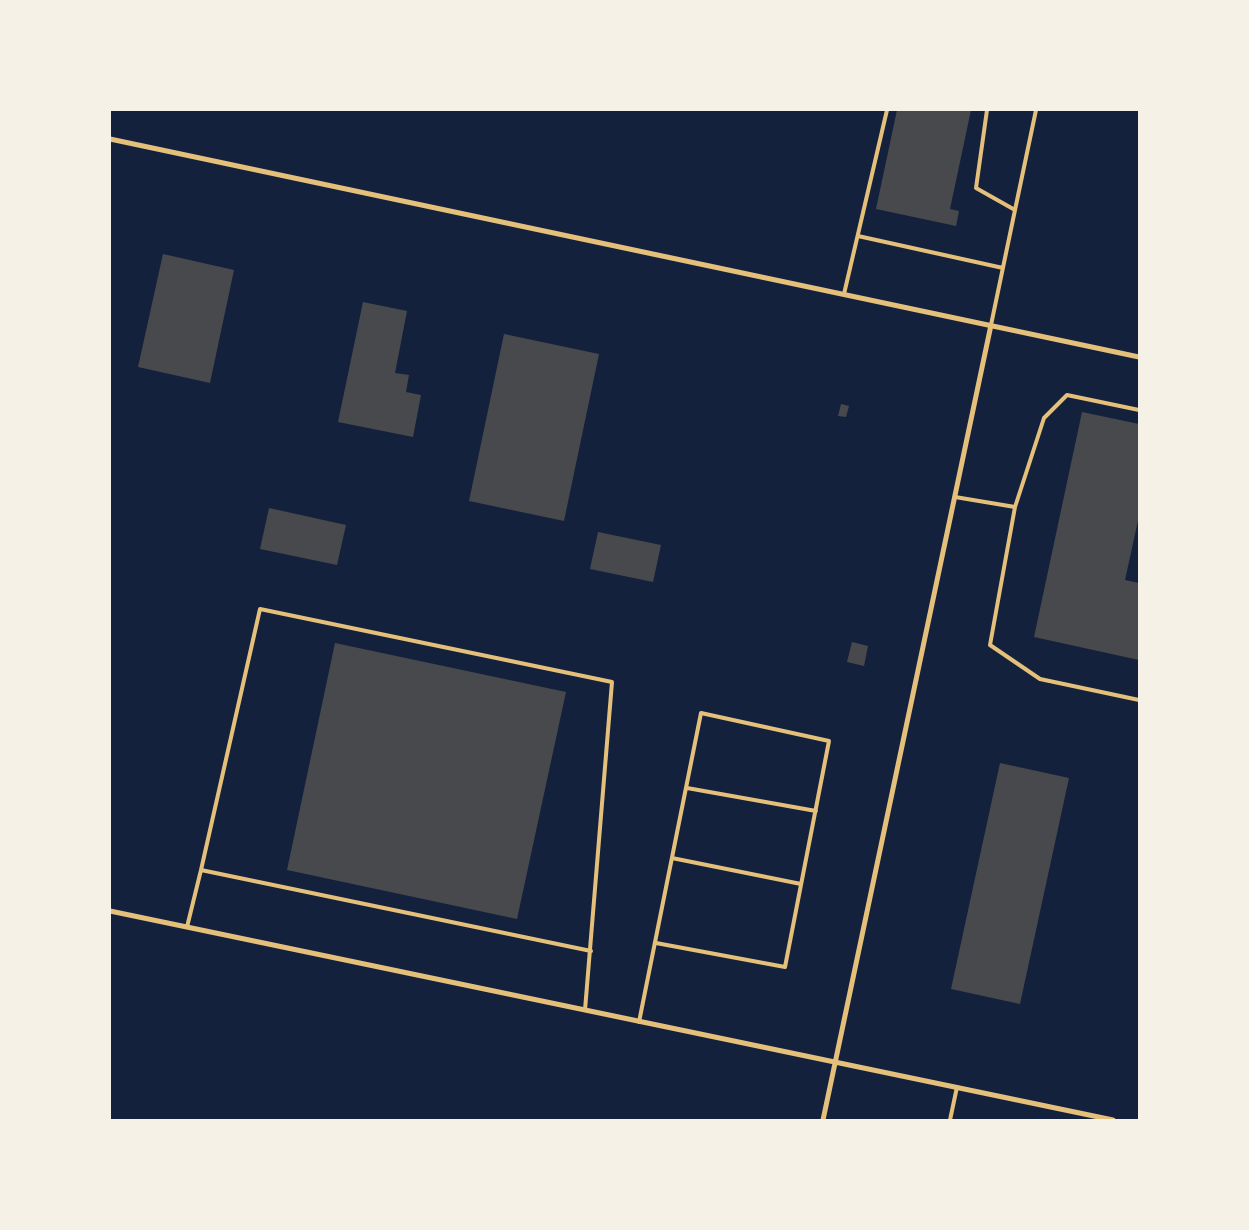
<!DOCTYPE html>
<style>
body{margin:0}
#map{position:relative;width:1249px;height:1230px;overflow:hidden;background:#14213d;font-family:Poppins,sans-serif}
canvas{display:block}
.frame{position:absolute;inset:0;border:111px solid #f6f1e7;pointer-events:none}
</style>
<div id="map">
<canvas width="1249" height="1230"></canvas>
<div class="frame"></div>
</div>
<script>
const ctx = document.querySelector('canvas').getContext('2d');
ctx.lineJoin = 'round';
function fill(path, color) { ctx.fillStyle = color; ctx.fill(path, 'evenodd'); }
function stroke(path, color, width, dash) { ctx.strokeStyle = color; ctx.lineWidth = width; ctx.lineCap = dash ? 'butt' : 'round'; ctx.setLineDash(dash || []); ctx.stroke(path); }
fill(new Path2D(`
 M897,110H971L950,209L959,211L956,226L876,209Z
 M163,254L234,270L210,383L138,367Z
 M363,302L407,311L395,373L409,375L406,392L421,395L413,437L338,422Z
 M504,334L599,354L564,521L469,501Z
 M841,404L849,406L846,417L838,416Z
 M1082,412L1139,424V516L1125,580L1139,583V660L1034,637Z
 M269,508L346,525L337,565L260,549Z
 M598,532L661,545L653,582L590,569Z
 M852,642L868,646L864,666L847,662Z
 M335,643L566,692L517,919L287,870Z
 M1000,763L1069,778L1020,1004L951,989Z`), '#48494c');
stroke(new Path2D(`
 M987,110L976,188L1015,210L991,325
 M1015,210L1036,110
 M858,236L1003,268
 M844,294L887,110
 M955,497L1015,507L990,645L1040,679L1139,700
 M1015,507L1044,418L1067,395L1139,410
 M687,788L816,811
 M672,858L801,884
 M187,927L201,870
 M585,1010L612,682L260,609L201,870L591,951
 M639,1022L701,713L829,741L785,967L656,943
 M950,1120L957,1087`), '#e5c07b', 4);
stroke(new Path2D(`
 M110,139L1139,357
 M110,911L1113,1120
 M823,1120L991,325`), '#e5c07b', 5);
</script>
